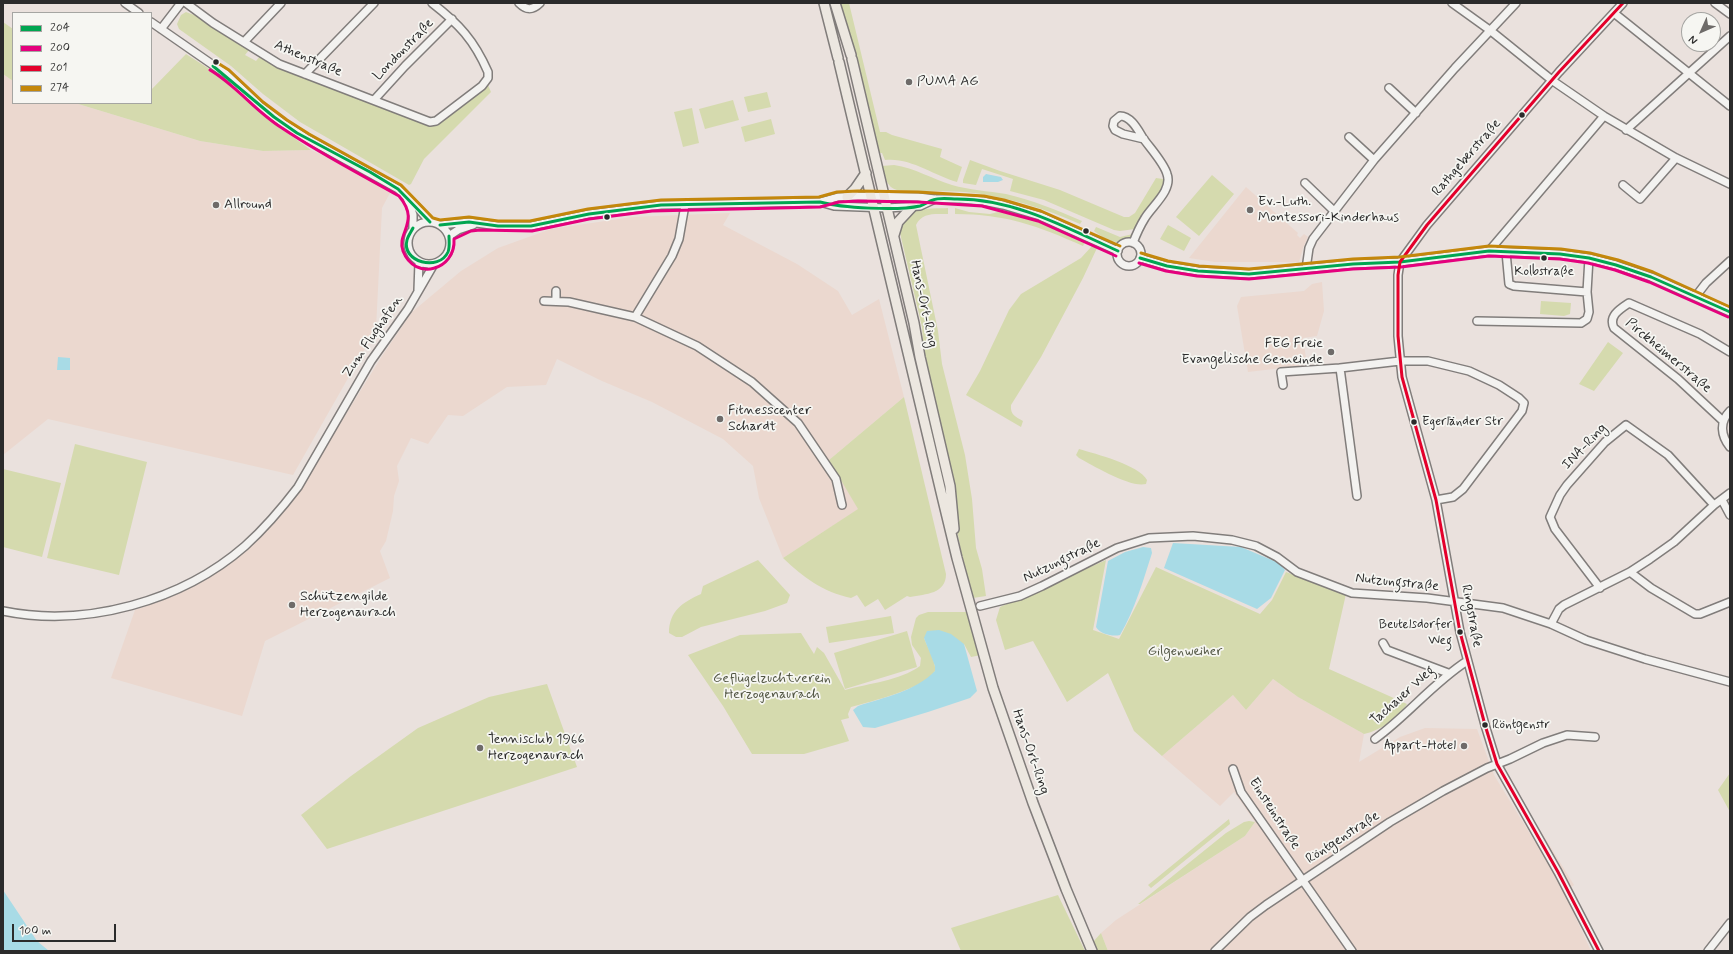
<!DOCTYPE html>
<meta charset="utf-8">
<style>
body{margin:0}
#map{position:relative;width:1733px;height:954px;overflow:hidden;background:#eae1dd;font-family:Mynerve,sans-serif}
canvas{display:block}
.frame{position:absolute;inset:0;border:4px solid #2b2b2b;pointer-events:none}
.legend{position:absolute;left:12px;top:12px;width:140px;height:92px;box-sizing:border-box;background:#f6f6f2;border:1px solid #a5a5a2;margin:0;padding:5px 7px;list-style:none;font-size:12px;color:#2b2b2b}
.legend li{display:flex;align-items:center;gap:8px;height:20px}
.legend b{width:20px;border:1px solid #a5a5a2}
.north{position:absolute;left:1681px;top:12px;width:40px;height:40px;box-sizing:border-box;background:#f6f6f2;border:1px solid #a5a5a2;border-radius:50%;rotate:225deg;font-size:11px;font-weight:700;line-height:16px;text-align:center;color:#2b2b2b}
.north::after{content:'';display:block;margin:auto;width:14px;height:18px;background:#6e6b69;clip-path:polygon(50% 0,100% 100%,50% 72%,0 100%)}
.scale{position:absolute;left:12px;top:924px;width:104px;height:18px;box-sizing:border-box;border:2px solid #2b2b2b;border-top:0;padding-left:5px;font-size:12px;line-height:14px;white-space:nowrap;color:#2b2b2b;-webkit-text-stroke:3px #f6f6f2;paint-order:stroke}
</style>
<div id="map">
<canvas width="1733" height="954"></canvas>
<div class="frame"></div>
<ul class="legend">
<li><b style="height:5px;background:#00a651"></b>204</li>
<li><b style="height:5px;background:#e5007d"></b>200</li>
<li><b style="height:5px;background:#e4002b"></b>201</li>
<li><b style="height:5px;background:#c4870b"></b>274</li>
</ul>
<div class="north">N</div>
<div class="scale">100 m</div>
</div>
<script>
const ctx = document.querySelector('canvas').getContext('2d');
ctx.lineJoin = 'round';
function fill(path, color) { ctx.fillStyle = color; ctx.fill(path, 'evenodd'); }
function stroke(path, color, width, dash) { ctx.strokeStyle = color; ctx.lineWidth = width; ctx.lineCap = dash ? 'butt' : 'round'; ctx.setLineDash(dash || []); ctx.stroke(path); }
function drawText(font, color, halo, rows, align = 'center') {
  ctx.font = font + ' Mynerve,sans-serif'; ctx.lineWidth = 3.5; ctx.setLineDash([]); ctx.textBaseline = 'middle'; ctx.strokeStyle = halo; ctx.fillStyle = color; for (const [text, x, y, turn = 0] of rows) {
    ctx.save(); ctx.translate(x, y); ctx.rotate((+turn || 0) * Math.PI / 180); ctx.textAlign = isNaN(turn) ? turn : align; if (halo) ctx.strokeText(text, 0, 0); ctx.fillText(text, 0, 0); ctx.restore();
  }
}
fill(new Path2D(`
 M3,74L13,81V103H75L200,141L263,151L311,150L342,164L391,191L382,208L376,329L293,475L48,419L3,455Z
 M1246,187L1298,233L1297,235L1300,238L1304,234L1308,237L1303,248L1299,262H1215L1189,258Z
 M730,213L723,225L797,264L838,291L852,315L879,299L904,397L829,460L859,509L783,558L759,498L753,466L723,439L652,402L602,381L557,359L546,385L507,387L463,416L448,415L428,444L411,438L397,466L399,481L394,496L393,511L386,541L380,551L390,578L265,641L242,716L111,678L135,610L171,597L201,582L219,571L259,538L294,498L382,356L412,312L461,271L498,248L551,229L632,217Z
 M1322,282L1324,311L1317,336L1303,338L1307,365L1248,372L1237,306L1241,297L1304,291L1312,284Z
 M1273,679L1298,697L1364,734L1359,762L1400,737L1425,728L1477,729L1494,775L1535,842L1542,833L1574,885L1564,892L1591,951H1108L1101,933L1116,920L1245,836L1255,822L1234,792L1220,806L1162,756L1233,695L1246,710Z`), '#ebd8cf');
fill(new Path2D(`
 M839,3H849L880,132H886L892,135L942,149L940,157L962,167L957,182C933,175 910,157 885,160L882,153H878Z
 M186,12L202,18L249,50L245,55L256,61L260,56L283,70L385,107L424,124L429,125L486,86L488,85L491,92L424,159L411,184L409,185L300,122L263,94L231,66L179,29L177,24L181,15Z
 M3,22L13,29V81L3,74Z
 M186,54L214,72L280,128L311,150L263,151L200,141L75,103H151V90Z
 M767,92L771,107L748,112L744,97Z
 M733,100L739,120L705,129L699,109Z
 M692,108L699,143L683,147L674,112Z
 M771,119L775,134L745,142L741,127Z
 M970,160L1000,171L1060,190L1124,217H1129L1135,213L1156,178L1163,179L1164,187L1140,218L1135,229L1120,231L1114,230L1044,200L1010,191L1013,179L982,169L976,185L963,183V180Z
 M894,165C915,168 932,179 952,185C969,190 988,191 1006,194C1032,200 1057,210 1082,221L1080,224C1044,208 1005,196 965,192C942,190 919,193 897,190C886,187 885,176 882,166Z
 M1212,175L1234,194L1199,236L1176,217Z
 M948,208V214C935,214 922,212 916,225L938,331L942,364L965,455L972,499L976,548L982,569L986,596L973,598L961,551L924,356L922,327L900,233C899,206 929,209 948,208Z
 M955,208L969,212L990,214L998,212L1010,214L1044,224L1082,241L1085,242L1083,246C1038,226 1006,214 955,214Z
 M1168,225L1191,238L1184,251L1160,239Z
 M1096,227L1120,237L1133,234C1121,249 1106,240 1094,231Z
 M1092,246L1097,248L1083,278L1041,357L1011,405C1010,415 1016,417 1023,421L1021,427L966,395L980,371L1009,310L1021,294L1081,258Z
 M1541,301L1571,303L1570,314L1564,316L1540,314Z
 M1608,342L1623,353L1594,391L1579,384Z
 M904,397L946,574C946,594 926,594 910,597L907,596L885,610L878,599L865,607L857,595L851,598C823,592 803,577 783,558L858,509L829,460Z
 M75,444L147,462L119,575L47,558Z
 M1079,449C1096,454 1139,465 1147,480L1146,484C1130,488 1094,466 1079,458L1076,455Z
 M3,469L61,483L42,557L3,547Z
 M758,560L790,595L787,603L765,611L701,627L682,637H676L669,633C669,611 683,602 701,594L703,586Z
 M1106,560L1093,630L1119,639L1156,567L1260,614L1272,600L1286,572L1346,594L1329,669L1407,704C1397,718 1382,730 1364,734L1298,697L1273,679L1246,710L1233,695L1162,756L1134,731L1108,673L1067,702L1033,641L1005,650L996,620L1000,607Z
 M928,612H969L981,655L971,657L964,644L924,638C927,646 937,664 935,671C927,688 869,702 851,707L848,714L849,718L841,720L849,741L804,754H752L723,706L688,655L740,635L801,633L814,654L817,647L824,653L845,690C870,683 899,681 920,666L921,658L912,645L911,637L916,618L919,615Z
 M891,616L894,633L829,643L826,627Z
 M907,631L917,667L845,689L834,653Z
 M547,684L577,767L327,849L301,815L351,776L418,728L489,697Z
 M1730,773V812L1718,790Z
 M1229,819L1230,824L1151,888L1148,885Z
 M1249,821L1255,822L1245,836L1140,904H1138L1226,833L1244,822Z
 M1058,895L1085,951H961L951,928Z
 M1101,933L1108,951H1097L1093,942Z`), '#d5daae');
fill(new Path2D(`
 M986,174L1001,177L1003,180L998,182H983V177Z
 M58,357L70,358V370H57Z
 M1173,543L1241,547L1279,563L1285,570L1271,598L1257,609L1164,568Z
 M1143,547L1151,548L1152,553C1143,581 1135,609 1120,635C1113,637 1100,634 1096,627L1108,561L1125,552Z
 M939,630L951,634L964,644L977,691L970,698L928,712L875,728L863,727L853,710L858,706C885,697 914,692 935,671V666L924,638L927,631Z
 M3,890L37,941L49,951H3Z`), '#a8dbe6');
const minor = new Path2D(`
 M125,3L139,13
 M186,3L213,23L279,64L430,122L436,121L482,86L488,78V72C474,40 459,24 432,3
 M519,3C526,10 532,11 540,3
 M1452,3L1491,31L1553,81L1604,116L1676,158L1730,184
 M1715,3L1730,14
 M1614,13L1730,106
 M151,22L226,74L260,106L284,124L306,138L398,189L417,207L430,222
 M161,29L181,3
 M244,42L281,3
 M305,74L374,3
 M1389,88L1416,113
 M374,100L405,66L452,19
 M1626,130L1730,36
 M1349,137L1374,160
 M1305,183L1334,211
 M1623,185L1640,199L1676,158
 M407,198L413,215V228
 M820,202L838,197L858,196L918,197L935,199H960L983,201L1003,205L1040,216L1118,251
 M685,205L679,239L672,256L635,317L697,346L752,382L798,423L836,479L842,505
 M408 243a21 21 0 1 1 42 0a21 21 0 1 1-42 0Z
 M440,225L469,222L498,226H531L589,214L661,205L820,202L834,206L887,208L920,206L935,199
 M449,236L458,230L473,225
 M1117 254a12 12 0 1 1 24 0a12 12 0 1 1-24 0Z
 M1133,243C1136,235 1140,226 1145,218C1152,206 1173,190 1167,174C1164,163 1150,148 1143,138C1138,130 1131,116 1120,116L1114,121L1113,126L1115,130L1123,134L1144,139
 M1489,251L1604,116
 M1506,252L1509,284L1514,286L1587,292
 M1140,258L1167,266L1198,271L1249,274L1353,264L1400,262L1489,251L1560,254L1589,258L1616,265L1651,277L1730,312
 M1306,269L1309,248L1313,239L1374,160L1455,68L1516,3
 M418,290L419,262
 M556,291V301
 M1696,296L1706,283L1730,261
 M544,301L569,302L635,317
 M1477,321L1581,323L1587,319L1589,312L1587,292L1589,258
 M1340,368L1357,496
 M1283,385L1281,372L1340,368L1400,361H1428L1469,371L1499,385L1519,398L1524,403L1522,411L1463,489L1453,497L1436,500
 M1730,411C1719,422 1721,436 1730,447
 M1723,421L1678,379L1614,328C1608,316 1620,309 1629,303L1700,334L1730,352
 M1722,500L1730,515
 M1630,572L1651,588L1695,614H1700L1730,602
 M1600,588L1555,529L1550,517L1560,495L1567,485L1605,442L1626,425L1668,455L1714,505
 M980,606L1020,596L1042,586L1117,548L1149,538L1193,536L1232,540L1256,546L1277,557L1297,572L1352,593L1427,598L1503,608L1551,624L1586,640L1645,659L1730,682
 M3,611C86,628 182,601 245,546C265,528 282,508 298,487L371,361L408,309L434,264
 M1551,624L1559,609L1564,605L1630,572L1650,559L1674,542L1714,505L1730,493
 M1383,643L1387,650L1448,673
 M1375,739C1408,715 1433,683 1467,661
 M1233,769L1241,792L1352,951
 M1215,951L1250,917L1266,905L1390,822L1443,791L1487,768L1510,759L1543,743L1567,735L1595,737
 M1599,951L1558,872L1497,764L1485,725L1460,632L1436,500L1402,377L1398,336V275L1400,262L1427,225L1559,72L1623,3
 M1708,951L1730,923`);
const major = new Path2D(`
 M824,3L838,58
 M835,3L851,55
 M852,59L914,323L920,357L950,486L954,529
 M839,62L942,496L957,558L993,688L1033,803L1066,889L1092,951
 M847,197L855,189L866,173
 M894,235L898,222L912,207`);
stroke(minor, '#817d7b', 10);
stroke(major, '#817d7b', 12);
stroke(minor, '#f3f2f0', 7);
stroke(major, '#ece7e0', 9);
stroke(new Path2D(`
 M213,66L274,117L297,133L370,172L398,189L430,222
 M440,225L469,222L498,226H531L589,214L661,205L820,202C842,208 897,211 920,206C924,205 929,201 933,200C940,197 950,199 957,199C1015,199 1067,228 1118,251
 M413,228C411,232 408,236 407,240C401,262 439,272 448,252C450,247 449,241 449,236
 M1140,258L1167,266L1198,271L1249,274L1353,264L1400,262L1489,251L1560,254L1589,258L1616,265L1651,277L1730,312`), '#00a651', 3);
stroke(new Path2D(`
 M210,70C237,86 256,112 282,128C319,153 360,174 399,196C421,222 396,233 403,251C415,282 456,270 454,239L471,231L480,230L532,231L589,219L652,211L820,207L839,202L858,201L918,202L982,206L1038,221L1116,256
 M1139,263L1166,271L1197,276L1249,279L1353,269L1401,267L1489,256L1560,259L1588,263L1615,270L1649,282L1728,317`), '#e5007d', 3);
stroke(new Path2D(`
 M1599,951L1558,872L1497,764L1485,725L1460,632L1436,500L1402,377L1398,336V275L1400,262L1427,225L1559,72L1623,3`), '#e4002b', 3);
stroke(new Path2D(`
 M216,62L229,70L263,102L287,120L309,134L401,185L433,218L440,220L469,217L498,221H530L588,209L661,200L819,197L837,192L858,191L918,192L984,196L1004,200L1041,211L1120,246
 M1141,253L1168,261L1199,266L1249,269L1353,259L1400,257L1489,246L1561,249L1590,253L1618,260L1653,272L1730,307`), '#c4870b', 3);
for (const [x, y, r, color] of [
 [216,62,3.5,"#2b2b2b"],
 [909,82,4,"#6e6b69"],
 [1522,115,3.5,"#2b2b2b"],
 [216,205,4,"#6e6b69"],
 [1250,210,4,"#6e6b69"],
 [607,217,3.5,"#2b2b2b"],
 [1086,231,3.5,"#2b2b2b"],
 [1544,258,3.5,"#2b2b2b"],
 [1331,352,4,"#6e6b69"],
 [720,419,4,"#6e6b69"],
 [1414,422,3.5,"#2b2b2b"],
 [292,605,4,"#6e6b69"],
 [1460,632,3.5,"#2b2b2b"],
 [1485,725,3.5,"#2b2b2b"],
 [1464,746,4,"#6e6b69"],
 [480,748,4,"#6e6b69"]
]) { const dot = new Path2D(); dot.arc(x, y, r, 0, 2 * Math.PI); ctx.fillStyle = color; ctx.fill(dot); stroke(dot, '#f6f6f2', 1.5); }
drawText('13px', '#2b2b2b', '#f6f6f2', [
 ["Kolbstraße",1544,272,"center"],
 ["Egerländer Str",1422,422],
 ["Beutelsdorfer",1452,625,"right"],
 ["Weg",1452,641,"right"],
 ["Röntgenstr",1492,725]
], 'left');
drawText('14px', '#2b2b2b', '#f6f6f2', [
 ["Londonstraße",404,50,-46],
 ["Athenstraße",308,59,23],
 ["Rathgeberstraße",1467,158,-49],
 ["Hans-Ort-Ring",923,304,78],
 ["Zum Flughafen",373,337,-56],
 ["Pirckheimerstraße",1668,356,40],
 ["INA-Ring",1585,447,-46],
 ["Nutzungstraße",1062,561,-26],
 ["Nutzungstraße",1397,583,6],
 ["Ringstraße",1471,616,79],
 ["Tachauer Weg",1403,696,-42],
 ["Hans-Ort-Ring",1030,752,71],
 ["Einsteinstraße",1274,814,57],
 ["Röntgenstraße",1343,838,-33]
]);
drawText('14px', '#2b2b2b', '#f6f6f2', [
 ["PUMA AG",917,82],
 ["Ev.-Luth.",1258,202],
 ["Montessori-Kinderhaus",1258,218],
 ["Allround",224,205],
 ["FEG Freie",1323,344,"right"],
 ["Evangelische Gemeinde",1323,360,"right"],
 ["Fitnesscenter",728,411],
 ["Schardt",728,427],
 ["Schützengilde",300,597],
 ["Herzogenaurach",300,613],
 ["Tennisclub 1966",488,740],
 ["Herzogenaurach",488,756],
 ["Appart-Hotel",1456,746,"right"]
], 'left');
drawText('14px', '#515542', '#f6f6f2', [
 ["Gilgenweiher",1185,652],
 ["Geflügelzuchtverein",772,679],
 ["Herzogenaurach",772,695]
]);
</script>
